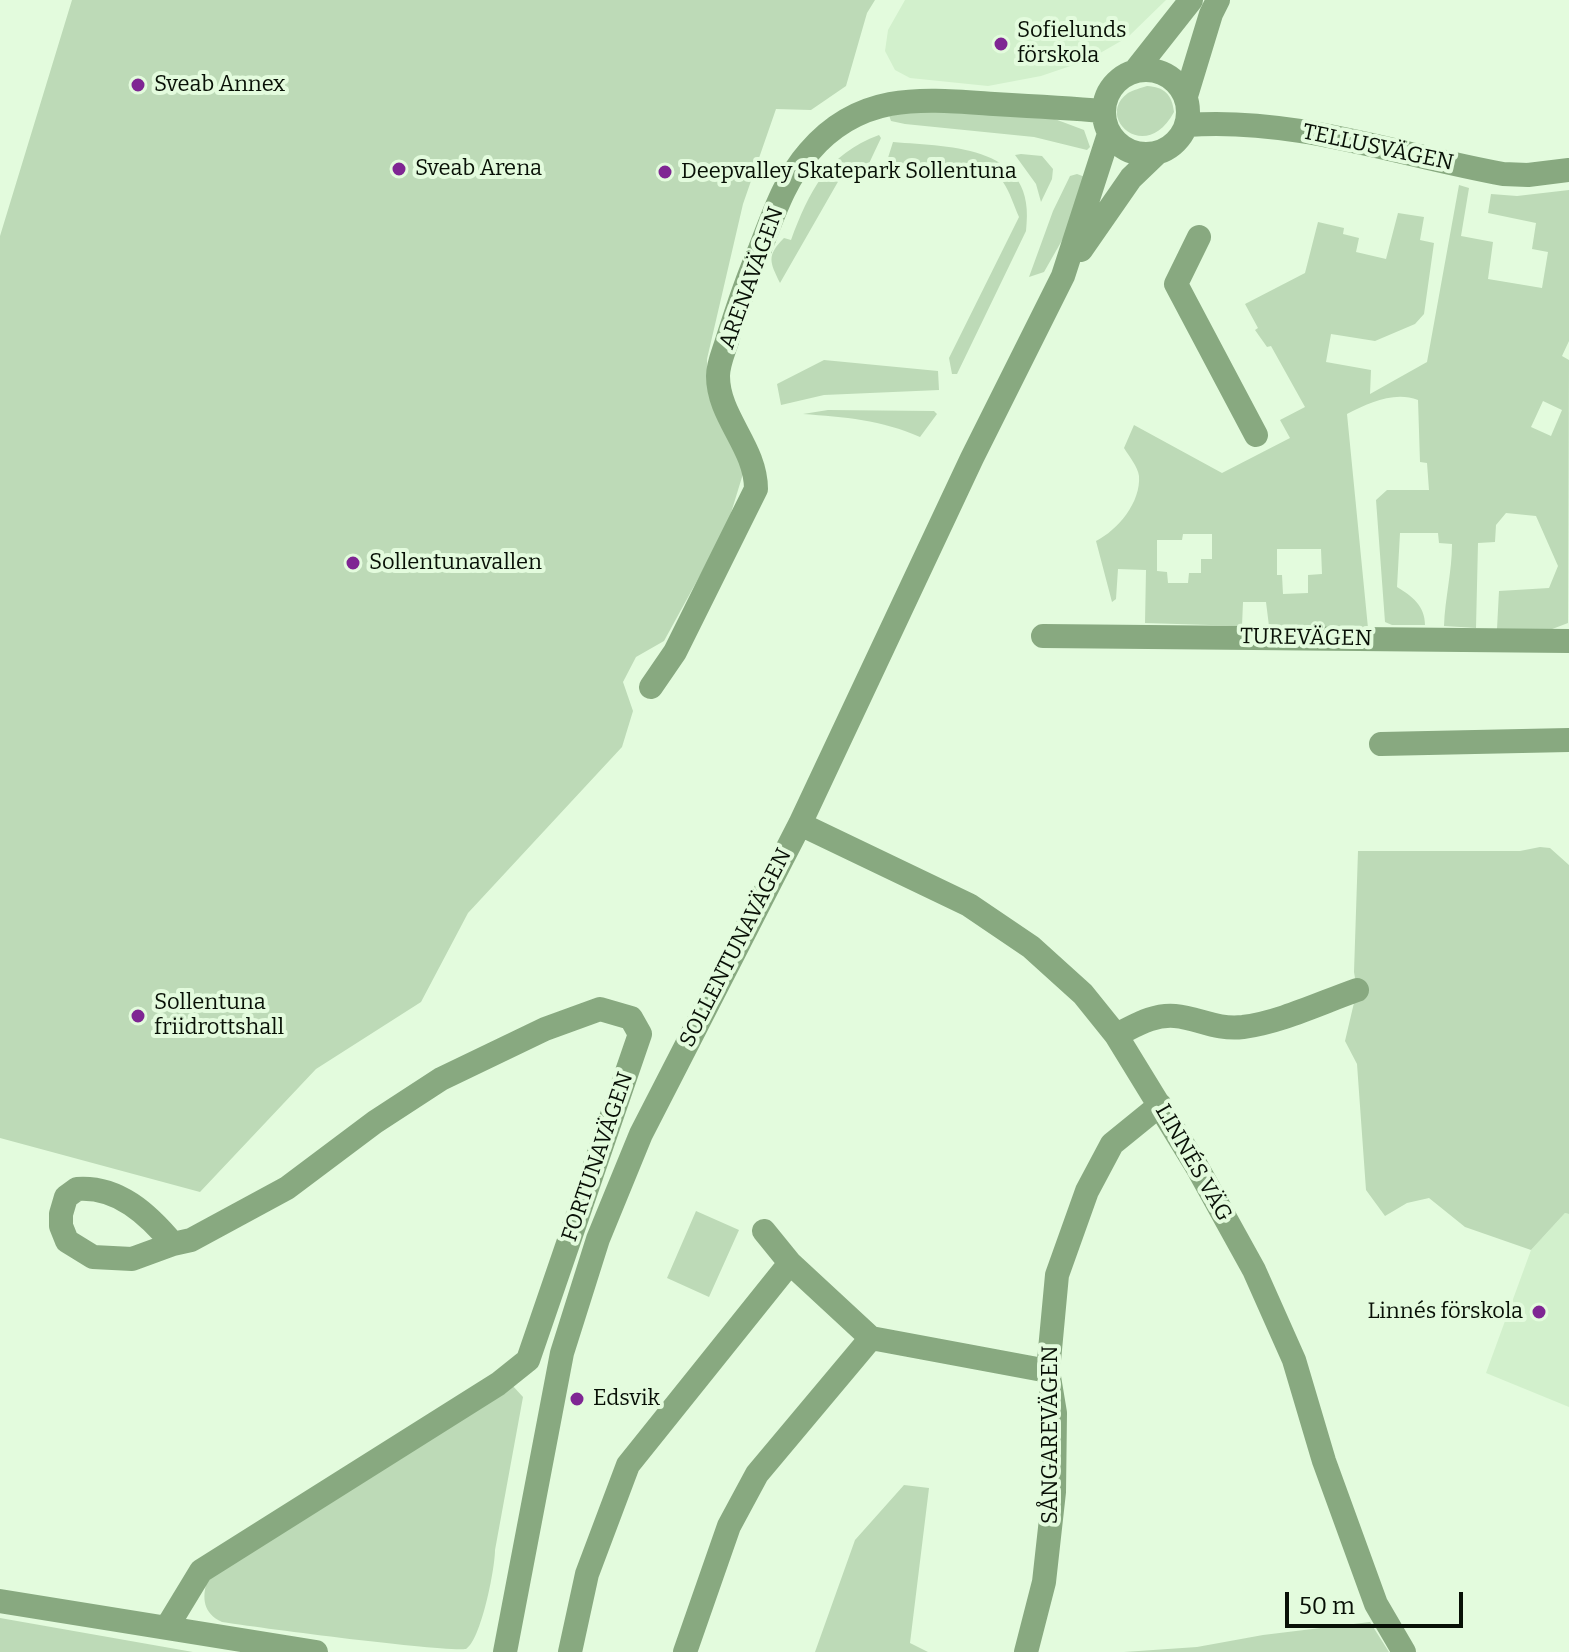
<!DOCTYPE html>
<meta charset="utf-8">
<style>
body{margin:0}
#map{position:relative;width:1569px;height:1652px;overflow:hidden;background:#e3fbdd;font-family:Bitter,serif}
canvas{display:block}
.scale{position:absolute;left:1285px;top:1592px;width:178px;height:36px;box-sizing:border-box;border:4px solid #081006;border-top:0;padding-left:10px;font-size:24px;line-height:28px;white-space:nowrap;color:#081006;-webkit-text-stroke:6px #e3fbdd;paint-order:stroke}
</style>
<div id="map">
<canvas width="1569" height="1652"></canvas>
<div class="scale">50 m</div>
</div>
<script>
const ctx = document.querySelector('canvas').getContext('2d');
ctx.lineJoin = 'round';
function fill(path, color) { ctx.fillStyle = color; ctx.fill(path, 'evenodd'); }
function stroke(path, color, width, dash) { ctx.strokeStyle = color; ctx.lineWidth = width; ctx.lineCap = dash ? 'butt' : 'round'; ctx.setLineDash(dash || []); ctx.stroke(path); }
function drawText(font, color, halo, rows, align = 'center') {
  ctx.font = font + ' Bitter,serif'; ctx.lineWidth = 8; ctx.setLineDash([]); ctx.textBaseline = 'middle'; ctx.strokeStyle = halo; ctx.fillStyle = color; for (const [text, x, y, turn = 0] of rows) {
    ctx.save(); ctx.translate(x, y); ctx.rotate((+turn || 0) * Math.PI / 180); ctx.textAlign = isNaN(turn) ? turn : align; if (halo) ctx.strokeText(text, 0, 0); ctx.fillText(text, 0, 0); ctx.restore();
  }
}
fill(new Path2D(`
 M905,0H1166L1128,37L1088,60L1041,76L988,86L910,78L895,70L885,51L888,30Z
 M1565,1213L1569,1214V1407L1486,1373L1531,1250Z`), '#d2f0cc');
fill(new Path2D(`
 M72,0H875L867,13L846,86L811,110L776,109L743,204L707,359V387L746,464L727,526L664,641L636,657L623,682L633,711L622,747L468,913L421,1002L316,1069L200,1192L0,1138V236Z
 M1147,86C1164,87 1172,94 1174,112C1146,165 1094,117 1128,93C1133,90 1141,88 1147,86Z
 M887,109L1052,118L1084,130L1090,147L1087,150L1034,137L905,124L891,121Z
 M879,135L881,138L864,174L847,166L780,283C770,262 766,256 784,238L791,240C809,192 827,154 879,135Z
 M893,142C953,147 1038,145 1026,231L957,374H952L949,358L1019,217C1014,206 1010,192 1003,182C987,160 912,164 886,164Z
 M1021,154L1042,156L1053,169L1052,179L1041,202L1036,184L1015,155Z
 M1077,174L1085,177L1077,214L1044,272L1029,277L1053,211L1070,176Z
 M1459,185L1469,188L1461,236L1493,242L1488,279L1542,288L1548,252L1532,249L1536,223L1488,213L1491,194L1517,196L1569,190V341L1562,356L1569,360L1568,623L1547,631L1497,629L1499,591L1549,588L1558,566L1536,516L1506,513L1496,525L1495,542L1478,543L1476,628L1444,626C1445,598 1452,572 1452,544L1439,543L1438,533H1400L1397,587C1412,596 1425,606 1425,625H1392L1385,622L1376,500L1387,490H1429L1427,463L1420,462L1418,400C1394,391 1369,403 1347,414L1368,628L1269,626L1266,602H1243L1242,626L1145,623L1146,570L1118,569L1116,599L1112,602L1096,541C1118,530 1141,502 1139,476C1138,467 1129,456 1124,448L1134,425L1222,473L1290,438L1280,420L1305,407L1271,346L1267,347L1255,330L1258,328L1245,304L1305,273L1318,222L1344,228L1343,234L1359,238L1356,252L1386,259L1398,213L1424,217L1420,240L1434,243L1424,314L1415,324L1375,341L1331,334L1326,362L1371,370L1370,394L1427,362ZM1543,401L1562,410L1551,436L1531,427ZM1183,534H1212V559H1201V573H1189L1188,583H1168L1167,572L1157,571V540H1182ZM1277,549H1321L1322,574L1308,575V593L1283,594L1282,575H1277Z
 M824,360L938,371L939,390L824,395L781,405L777,384Z
 M828,410L934,411L937,414L920,437C882,420 844,417 803,414Z
 M1540,847L1550,848L1569,865V1214L1565,1213L1531,1250L1465,1227L1429,1198L1407,1203L1385,1216L1366,1190L1357,1064L1345,1041L1357,990L1354,972L1358,851H1520Z
 M696,1211L739,1230L709,1297L667,1278Z
 M512,1385L523,1397L495,1550C495,1569 481,1640 466,1649C443,1652 260,1628 222,1622C203,1613 202,1599 207,1580Z
 M904,1485L929,1488L910,1643L928,1652H815L855,1540Z
 M0,1618L193,1652H0Z
 M1370,1622L1389,1652H1124L1197,1647L1263,1635Z`), '#bddab7');
stroke(new Path2D(`
 M1104 112a42 42 0 1 1 84 0a42 42 0 1 1-84 0Z
 M1135,71L1191,0
 M1186,96L1211,14L1218,0
 M1187,125C1294,117 1398,155 1503,174L1528,175L1569,170
 M1199,237L1176,284L1256,435
 M1081,250L1131,178L1156,154
 M1043,636L1569,641
 M651,687L675,652L756,489C756,447 718,417 718,376C718,364 724,351 727,341C737,309 747,279 760,249C773,216 785,179 809,152C861,91 924,99 994,104C1031,106 1067,108 1103,111
 M1381,744L1569,740
 M800,824L969,905L1031,947L1083,994L1116,1035L1197,1167L1254,1270L1294,1360L1324,1461L1376,1604L1404,1652
 M1116,1035C1135,1026 1153,1014 1175,1016C1199,1018 1215,1030 1243,1027C1281,1022 1320,1003 1357,990
 M764,1231L790,1263L871,1338
 M0,1601L316,1652
 M167,1627L201,1571L498,1384L528,1360L640,1034L631,1018L600,1009L545,1029L441,1079L375,1122L287,1188L191,1240L173,1244L132,1259L93,1257L67,1241L61,1226V1214L66,1197L77,1189C118,1186 148,1214 173,1244
 M505,1652L562,1353L598,1239L641,1134L800,824L972,458L1063,276L1109,134
 M570,1652L587,1574L628,1465L790,1263
 M685,1652L729,1526L757,1474L871,1338L1048,1371
 M1026,1652L1044,1582L1054,1492L1055,1413L1048,1371L1057,1275L1087,1191L1112,1144L1160,1105`), '#88a980', 24);
for (const [x, y, r, color] of [
 [1001,44,8,"#7f2693"],
 [138,85,8,"#7f2693"],
 [399,169,8,"#7f2693"],
 [665,172,8,"#7f2693"],
 [353,563,8,"#7f2693"],
 [138,1016,8,"#7f2693"],
 [1539,1312,8,"#7f2693"],
 [577,1399,8,"#7f2693"]
]) { const dot = new Path2D(); dot.arc(x, y, r, 0, 2 * Math.PI); ctx.fillStyle = color; ctx.fill(dot); stroke(dot, '#e3fbdd', 3); }
drawText('22px', '#081006', '#e3fbdd', [
 ["Sofielunds",1017,31],
 ["förskola",1017,56],
 ["Sveab Annex",154,85],
 ["Sveab Arena",415,169],
 ["Deepvalley Skatepark Sollentuna",681,172],
 ["Sollentunavallen",369,563],
 ["Sollentuna",154,1003],
 ["friidrottshall",154,1028],
 ["Linnés förskola",1523,1312,"right"],
 ["Edsvik",593,1399]
], 'left');
drawText('22px', '#081006', '#e3fbdd', [
 ["TELLUSVÄGEN",1378,148,12],
 ["ARENAVÄGEN",752,278,-70],
 ["TUREVÄGEN",1306,638,1],
 ["SOLLENTUNAVÄGEN",736,948,-63],
 ["FORTUNAVÄGEN",598,1157,-71],
 ["LINNÉS VÄG",1193,1163,60],
 ["SÅNGAREVÄGEN",1051,1435,-90]
]);
</script>
